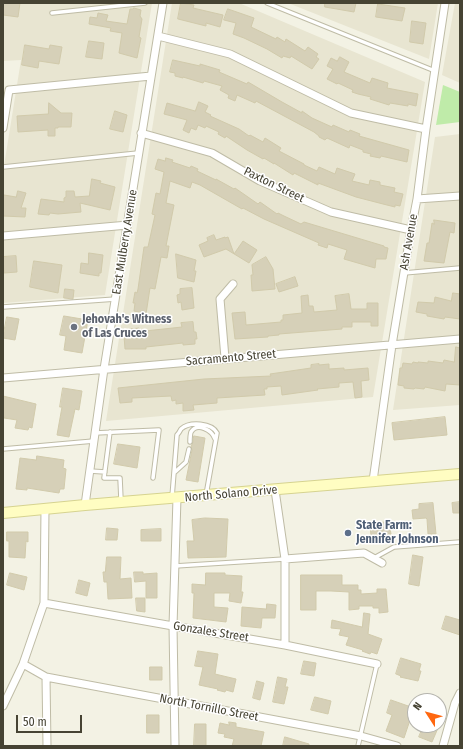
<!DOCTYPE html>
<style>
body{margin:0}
#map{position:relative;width:463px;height:749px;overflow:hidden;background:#f3f2e4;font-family:"Fira Sans Condensed",sans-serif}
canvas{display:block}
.frame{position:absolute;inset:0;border:4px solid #464333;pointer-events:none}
.north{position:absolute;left:407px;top:693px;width:40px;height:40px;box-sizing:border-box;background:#fff;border:1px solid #b5b4ad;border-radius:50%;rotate:306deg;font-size:11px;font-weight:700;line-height:16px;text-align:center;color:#464333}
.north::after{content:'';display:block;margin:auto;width:14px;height:18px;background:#ff670f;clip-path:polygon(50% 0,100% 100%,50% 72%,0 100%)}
.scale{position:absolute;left:16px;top:715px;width:66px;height:18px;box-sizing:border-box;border:2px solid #464333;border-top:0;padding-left:5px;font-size:12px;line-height:14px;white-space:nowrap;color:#464333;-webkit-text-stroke:3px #fff;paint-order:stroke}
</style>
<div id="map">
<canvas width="463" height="749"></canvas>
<div class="frame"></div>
<div class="north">N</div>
<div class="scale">50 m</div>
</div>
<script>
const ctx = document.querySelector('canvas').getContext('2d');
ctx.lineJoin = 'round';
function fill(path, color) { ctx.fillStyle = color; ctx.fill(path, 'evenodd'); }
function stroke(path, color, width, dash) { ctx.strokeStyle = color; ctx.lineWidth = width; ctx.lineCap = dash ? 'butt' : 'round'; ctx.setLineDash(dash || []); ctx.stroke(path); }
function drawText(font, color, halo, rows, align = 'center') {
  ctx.font = font + ' "Fira Sans Condensed",sans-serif'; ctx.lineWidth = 3; ctx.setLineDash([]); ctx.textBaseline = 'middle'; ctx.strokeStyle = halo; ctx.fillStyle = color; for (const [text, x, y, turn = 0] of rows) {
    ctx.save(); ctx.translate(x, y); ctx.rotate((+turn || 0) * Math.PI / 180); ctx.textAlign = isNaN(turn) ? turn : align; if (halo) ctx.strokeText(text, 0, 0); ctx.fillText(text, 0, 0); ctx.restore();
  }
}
fill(new Path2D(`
 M3,3H152L105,295L3,303V172L21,60L3,61V62Z
 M172,3H239L425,82L373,397L106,421Z
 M288,3H438L429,59Z
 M455,3H460V83L442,75Z
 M460,134V405L393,410L435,137Z`), '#e8e5d1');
fill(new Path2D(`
 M443,85L460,92V122L436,125Z`), '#bfeba9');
const building = new Path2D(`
 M3,3H20L18,17L3,15Z
 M181,3L194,5L193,8L223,15L220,27L206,23V26L178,19Z
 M325,3H356L354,12L325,7Z
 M378,4L405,8L402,21L376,17Z
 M134,8L141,10L140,16L142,19L139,37L141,38L137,58L119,53L122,33L110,31L111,28L89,24L90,17L97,18L98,13L108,15L106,21L127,24L130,9H133Z
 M228,9L254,18L251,27L276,39L277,37L285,42L286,39L305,51L308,47L318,54L316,57L319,59L312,69L291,56L290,58L283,56L282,58L267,49L244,38L233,34L236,23L224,20Z
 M412,21L426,23L423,44L410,42Z
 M89,41L104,43L102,59L86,57Z
 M25,45L49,49L50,45L62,47L59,64L39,61L38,68L22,65Z
 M340,57L349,62L344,72L370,83L372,78L388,83L387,88L418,94L416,106L408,104V106L390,103L389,105L370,99L371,97L358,94L352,92L353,90L338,83L337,84L327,79L333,69L327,66L331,58L337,61Z
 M173,60L200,66V64L220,70L219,72L247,84L248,82L282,102L302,113V111L312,118L332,127L333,125L349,132L350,130L360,134L359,136L409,150L407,162L381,156L380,158L370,156L371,154L363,152V150L350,145L349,148L327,138L325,140L319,137V136L314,132L256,101L255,103L237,95L235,101L228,98L229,95L220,90L222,86L204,81L203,83L183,77V78L175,76V73L170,72Z
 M199,102L208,106L205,112L211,115L210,116L239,129L249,136L250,135L263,142L265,138L281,148L279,151L304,164V165L317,171L319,167L335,174L337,168L355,174L352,181L369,185L370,180L380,182V185L395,188L394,192L403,194L400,206L395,205V207L383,204L356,197L318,183V185L294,173L293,175L274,163V164L264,158L263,159L247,150L226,136L225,138L218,134L219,132L206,126L205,128L198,125L196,130L191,128L189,133L183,130L187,120L164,114L167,103L195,111Z
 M49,103L61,113H72L71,127H58V128H55V136H48V130L18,132L17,116L48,114Z
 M115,111L127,115L123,132L110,129Z
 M166,158L173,160L172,162L190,168L191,166L198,169L197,171L216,180V179L234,189L235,188L258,204L260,202L277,214L278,213L284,216L301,224L304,222L384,246V247L388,248L386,259H376L375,268L344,259L347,250L328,244L327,248L318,245L319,243L264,219L243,208L242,209L200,185L192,182L190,188L170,181L166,203L174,205L166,246H169L167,258L161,257L155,289L150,288L146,314L134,311L135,303H133L135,292L137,293L138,289L144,247H148L155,215L152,214L156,193L160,194L164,172L155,169L158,159L165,161Z
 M92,179L101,181L100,183L115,187L110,210L80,203L81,212L58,214L50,213L49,215L38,214L41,199L64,202V198L66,197V191H74L75,197L89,196Z
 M18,191L26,193L21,208H26L25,217L3,216V196L4,195L16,197Z
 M434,220L455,223L454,233L450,232L444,263L424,261L427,243H429L432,223L434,224Z
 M214,235L216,240L225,237V238L228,237L234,254L243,241L257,250L249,263L226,249L204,257L199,245L208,241L207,238Z
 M89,253L103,255L101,273H99V276L80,273L81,263L88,264Z
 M176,254L196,260L194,271H196L194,282L178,278Z
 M16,256L17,272L4,273L3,257Z
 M266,257L273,269L275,289L252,291L251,275H253L252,265Z
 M34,261L62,265L58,293L30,287Z
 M295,277L298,286L279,292L276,284Z
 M192,288L194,308L182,310L181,302L178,303L177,295L180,294V289Z
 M65,289L74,290L73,299L64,298Z
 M453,293L460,294V319L445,317L444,319L427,316V314L416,312L418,302L434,303L435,297L451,301Z
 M349,294L351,309H367V303H378V326H371V322H352V327H342V329L279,334V335L268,336V337L235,339L232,313L245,312L246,325L281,322V320H283V315L302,313L301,296L308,295L309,306H313L314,312L337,310L335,296Z
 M64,316L88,320L82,353L64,350L66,336L60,335Z
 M7,317L19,319L15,340L3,338Z
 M193,322L194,332H196L197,339H195V344L183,345V343L146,347V349H125L124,336H129V329L139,328L140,330L145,331L182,327L181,323Z
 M456,347L460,348V385L446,384L445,391L425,387L424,389L415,388L414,389L404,388V386L398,385L400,368H402L403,363L412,364L413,362L418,363V362L428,363V361L443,363L444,360L454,362Z
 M319,364V365L329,364V369L344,368V370L368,368L369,380L361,381L362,397L355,398L353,382L339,383V387L317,389L318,390L282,395L281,386L267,387V389H264L265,395L217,398V403L193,405L194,410L183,411V403L176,404V400L172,401L171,396L132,398V402L120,403L118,388L204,379L271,376L270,374L311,368V365Z
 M63,388L82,391L79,410L75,409L69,437L57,435L62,407H60Z
 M3,396L36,404L32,428L29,427L28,430L15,428L17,420L4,418Z
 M445,417L447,435L394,440L392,423Z
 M194,436L205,438L198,482L186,480L192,450L191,447L193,442Z
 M118,444L140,447L137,468L114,464Z
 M37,456L64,460L63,468L66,469L64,489H60L59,493L27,488V490L16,489L20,458L36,460Z
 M460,502V513H453L452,503Z
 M433,503L436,534H428L427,519L426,518L413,519L412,510L419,509V504Z
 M205,518L228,519L226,557L188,558L187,541H194L192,520Z
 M389,522L391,534L371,536L370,524Z
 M107,528L118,529L117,540H106Z
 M161,529V541H141V530Z
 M7,532H28V542L26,541L25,558L9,557V541H7Z
 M413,555L423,557L419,586L409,584Z
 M107,557H121L120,579L131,578L132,598L108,599L107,582H104L103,572H105Z
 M134,572H143V574L157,573V598H146V581L135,582Z
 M10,573L27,577L24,590L7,585Z
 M206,573H225V575L242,576L241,592H243L241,603L229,601L230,593H214V607L228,608L226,622L193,618L194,593H192V584L205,585Z
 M301,575H342V585H358V590H361V594L377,593V589H386L388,612L379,613V608H373V606H359V609L349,610V592L331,591H316V610H301Z
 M79,580L90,583L87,596L76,593Z
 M136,598H145V612L137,611Z
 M267,604L276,605L275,618H262L261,628L241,626L242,607L266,609Z
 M364,613L370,614L368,634L382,639L377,654L371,652L370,654L362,651L363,650L346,645L349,637L339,635L341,629L331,628L332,620L362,627Z
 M446,616L460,620V635L442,629Z
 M198,651L218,654L215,674L236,679L233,692L226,690L225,692L217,690L218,689L199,685L203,667L195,666Z
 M401,658L421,664L419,671H421L418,681L400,677L401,676L396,674Z
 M304,661L316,663L314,676L301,674Z
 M150,667H162V680H150Z
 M278,677L287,679L285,687H288L284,704L273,702Z
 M257,681L264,683L260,700L253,698Z
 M315,697L331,701L328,714L311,710Z
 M391,700L414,708L404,738L386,731L392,715L387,713Z
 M147,715H159V733H147Z
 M229,722L236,723V727L264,732L261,746H232L234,739L224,737L225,734L218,733L220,723L229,725Z
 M195,724H206V746H194Z
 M424,725H431L438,728L432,742L419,737Z
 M285,737L309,744V746H283Z`);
fill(building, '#d6d0b8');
stroke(building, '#d1caab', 1);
const service = new Path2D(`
 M267,3L435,71
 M52,13L145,3
 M3,167L138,153
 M404,273L460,268
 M3,307L116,299
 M110,432L104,478H120L121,500
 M95,433L159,430L153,478
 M190,442C190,439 190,435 191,432C197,422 212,430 215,439
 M3,449L94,441
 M90,471L105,472
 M175,472L186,462L189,449
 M172,497L177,435C179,433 180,431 181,429C190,421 212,423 217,433L206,495
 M374,558L394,547L460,542
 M175,566L285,559
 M358,746L377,664`);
const minor = new Path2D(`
 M158,36L230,54L351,113L426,129
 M3,128L9,90L151,76
 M141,133L212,153L260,181L331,212L411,230
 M417,199L460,196
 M3,236L128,225
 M225,358L220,299L233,284
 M3,378L460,339
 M373,481L392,345L411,230L417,199L426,129L445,3
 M275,490L285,559V645
 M85,505L104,369L163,3
 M285,559L364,553L382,563
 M44,603L173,626L285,645L377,664
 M23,664L46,677L361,736L397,746
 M46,677L47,746
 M3,706L23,664L44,603L45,509
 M175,746L173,626L177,498
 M443,746L455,703L460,693`);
const secondary = new Path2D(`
 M3,513L85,505L460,474`);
stroke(service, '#bfbca6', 5.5);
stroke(minor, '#bfbca6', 9);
stroke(secondary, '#d6d390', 12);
stroke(service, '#fff', 3.5);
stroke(minor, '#fff', 7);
stroke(secondary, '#fffdc2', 10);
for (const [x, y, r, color] of [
 [74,327,4,"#6b7280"],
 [348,533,4,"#5c6f8a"]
]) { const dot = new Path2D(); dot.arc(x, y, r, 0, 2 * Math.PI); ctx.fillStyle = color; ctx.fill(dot); stroke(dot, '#fff', 1.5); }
drawText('12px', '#464333', '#fff', [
 ["Paxton Street",274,185,26],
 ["East Mulberry Avenue",125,242,-81],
 ["Ash Avenue",409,242,-80],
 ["Sacramento Street",231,358,-5],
 ["North Solano Drive",231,494,-5],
 ["Gonzales Street",211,632,9],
 ["North Tornillo Street",209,708,11]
]);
drawText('bold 12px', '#5b616d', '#fff', [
 ["Jehovah's Witness",82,320],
 ["of Las Cruces",82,334]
], 'left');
drawText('bold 12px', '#4e5e75', '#fff', [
 ["State Farm:",356,526],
 ["Jennifer Johnson",356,540]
], 'left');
</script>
